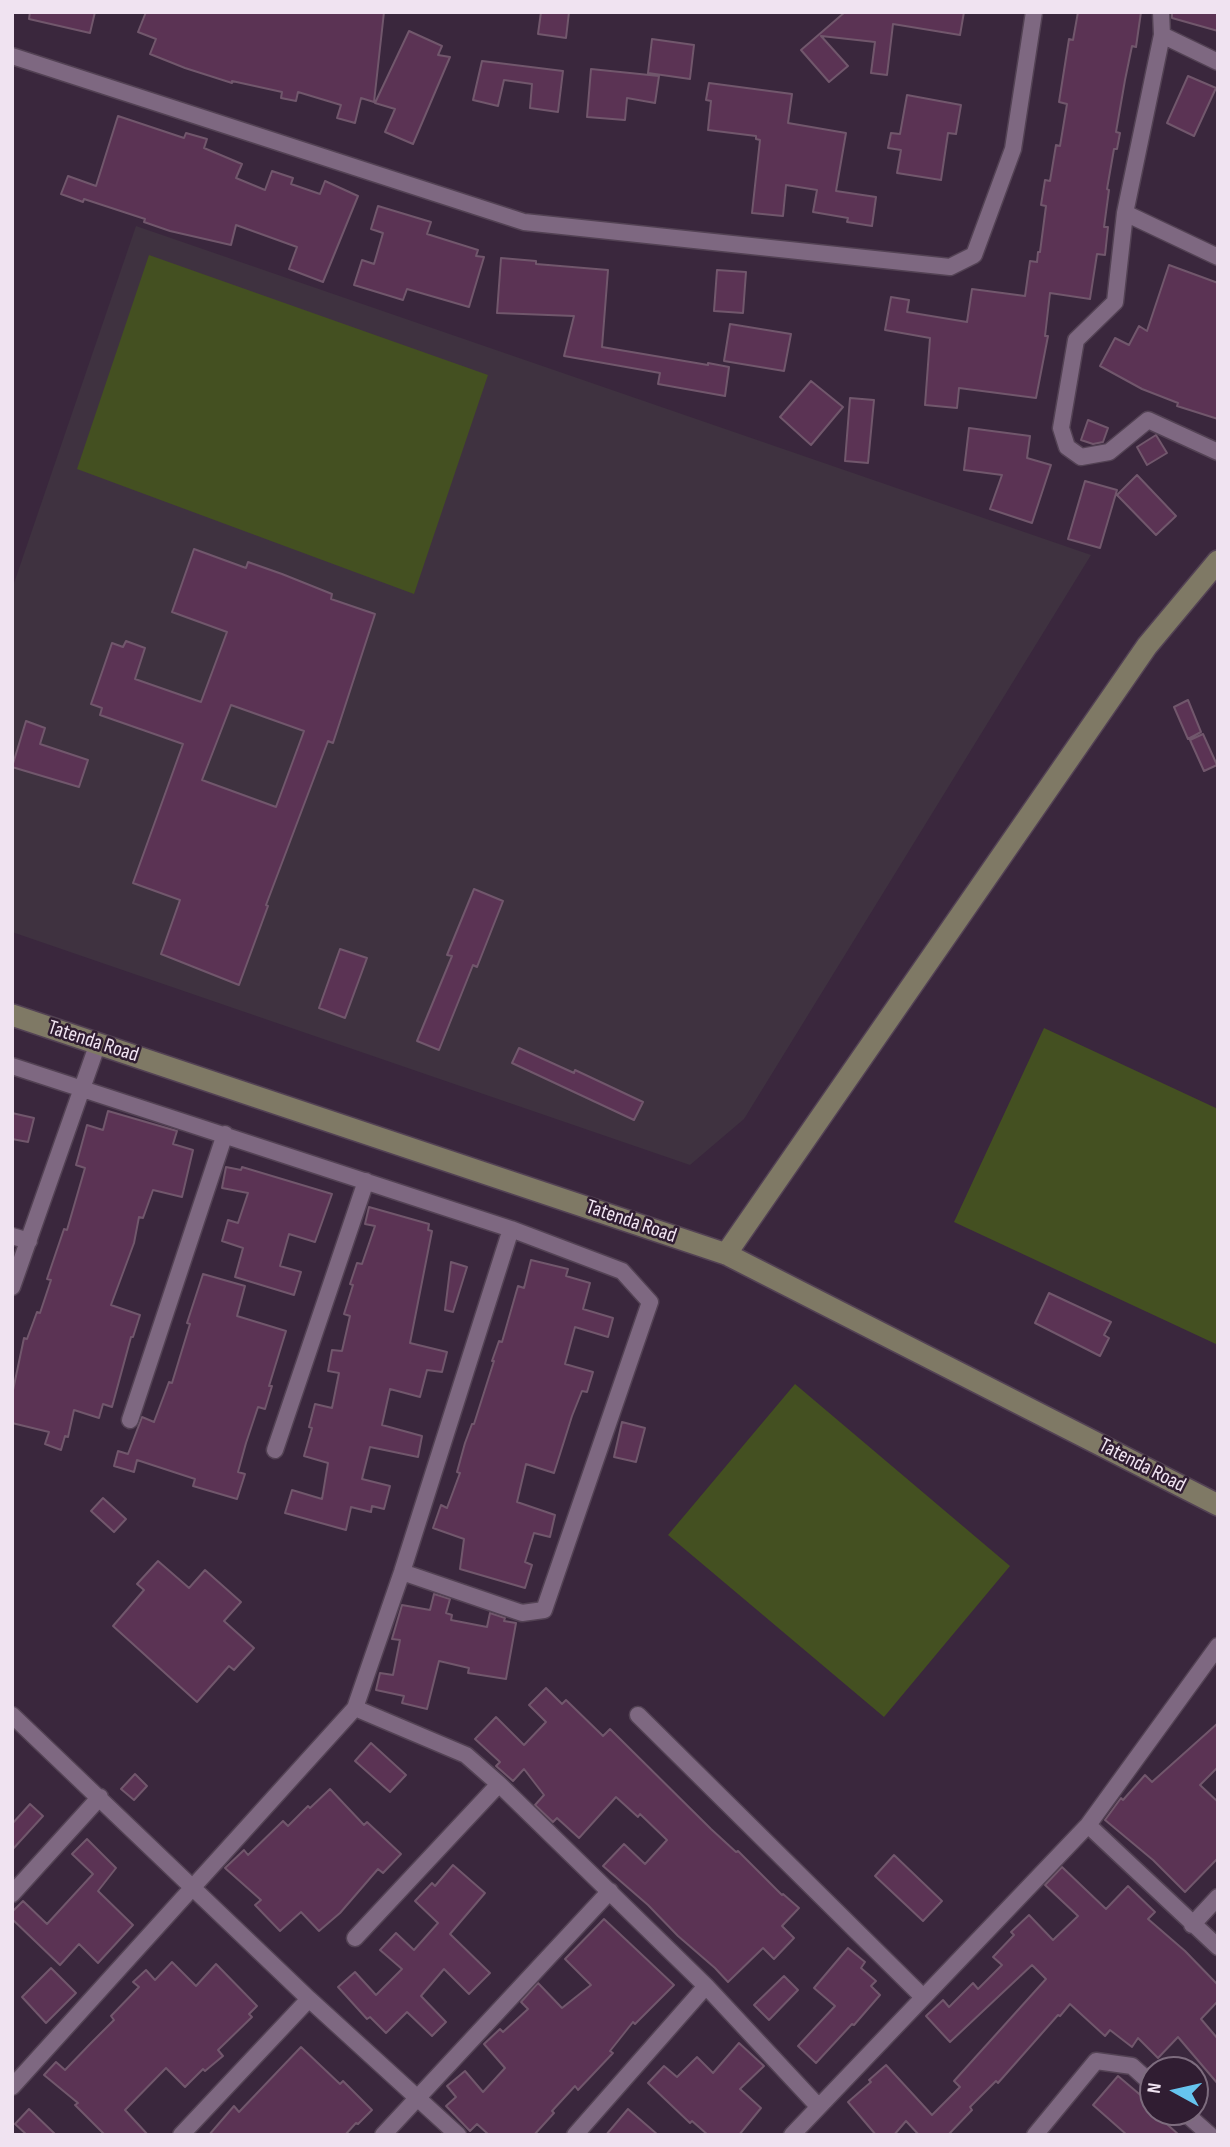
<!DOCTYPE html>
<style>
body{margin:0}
#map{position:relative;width:1230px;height:2147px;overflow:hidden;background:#3a273d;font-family:"Sofia Sans Condensed",sans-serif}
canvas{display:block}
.frame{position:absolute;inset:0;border:14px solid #f0e3f1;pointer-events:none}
.north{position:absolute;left:1139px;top:2056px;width:70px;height:70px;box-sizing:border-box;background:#301d32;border:2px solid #7d6c7e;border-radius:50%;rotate:278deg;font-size:19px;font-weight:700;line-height:28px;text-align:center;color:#f0e3f1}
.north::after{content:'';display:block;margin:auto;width:24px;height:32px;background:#66c4ef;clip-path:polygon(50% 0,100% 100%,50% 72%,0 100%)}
</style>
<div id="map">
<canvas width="1230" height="2147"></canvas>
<div class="frame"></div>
<div class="north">N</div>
</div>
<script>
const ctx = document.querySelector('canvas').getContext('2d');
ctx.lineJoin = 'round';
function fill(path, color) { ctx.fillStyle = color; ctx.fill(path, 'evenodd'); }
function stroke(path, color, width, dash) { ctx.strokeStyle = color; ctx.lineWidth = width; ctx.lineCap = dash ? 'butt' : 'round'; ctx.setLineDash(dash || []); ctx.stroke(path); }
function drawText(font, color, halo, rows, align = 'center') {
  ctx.font = font + ' "Sofia Sans Condensed",sans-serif'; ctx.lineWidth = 5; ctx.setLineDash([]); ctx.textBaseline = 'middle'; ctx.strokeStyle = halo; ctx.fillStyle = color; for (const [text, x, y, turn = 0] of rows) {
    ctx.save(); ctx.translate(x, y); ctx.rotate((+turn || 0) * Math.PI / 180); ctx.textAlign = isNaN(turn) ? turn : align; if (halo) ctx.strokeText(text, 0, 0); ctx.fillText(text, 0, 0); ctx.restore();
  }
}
fill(new Path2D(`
 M136,226L1091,555L744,1119L690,1165L12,932V589Z`), '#3f3240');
fill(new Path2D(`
 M149,255L488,375L414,594L77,469Z
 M1044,1028L1218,1109V1345L954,1222Z
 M795,1384L1010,1566L884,1717L668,1535Z`), '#445021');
const building = new Path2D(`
 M30,12H95L90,33L29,19Z
 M146,12H384L374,102L361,98L355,123L337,118L341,105L298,92L296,101L281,98L282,92L232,81V83L185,68L150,54L156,39L138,32Z
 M541,12H569L566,38L538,34Z
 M845,12H964L960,35L893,24L887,75L871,73L875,42L821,36L848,66L829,82L801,50Z
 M1078,12H1141L1136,47L1132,46L1125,80L1116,132L1120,133L1117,149H1114L1107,189L1109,190L1104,227H1108L1105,255L1097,254L1090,299L1050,293L1045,336H1048L1036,398L959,388L957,408L925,405L930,338L885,330L891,297L909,300L907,312L967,322L972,289L1025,296L1030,261L1037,262L1038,252H1040L1046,206L1041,205L1045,180L1050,181L1056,145L1060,146L1067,104L1059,102L1069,39L1073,40Z
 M1172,12H1218V31L1172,18Z
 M409,31L442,46L438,55L450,57L413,144L385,132L395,109L375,103Z
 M652,39L694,45L690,79L648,73Z
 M482,61L563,71L558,112L530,108L532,84L504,80L498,106L473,100Z
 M591,69L659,76L655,103L627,98L625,120L587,117Z
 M1188,76L1216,88L1194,136L1167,123Z
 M709,83L792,94L788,123L846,133L836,191L876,197L872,226L847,222L848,218L813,212L817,190L786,185L783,216L752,213L760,140L756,139V136L708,130L711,101L706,100Z
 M907,95L961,105L956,134L948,133L941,180L897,173L901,150L888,148L891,133L900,134Z
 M118,116L184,138L186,133L207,139L204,148L242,164L236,178L265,190L272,171L293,178L291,184L320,194L325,181L358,196L323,282L289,269L297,247L236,225L231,245L170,231L144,222L145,219L84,199L83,202L61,194L68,176L96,186Z
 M378,206L431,222L427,234L478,250L476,256L484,257L469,307L407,289L403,300L354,285L362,260L374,264L383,233L371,229Z
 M501,258L536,261V264L608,270L602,347L708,365V363L729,367L725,396L658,384L660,373L564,356L574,316L497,313Z
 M1169,265L1218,283V419L1177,406L1178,403L1142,389L1100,366L1115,338L1129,345L1139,326L1147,331Z
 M717,270L746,272L743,313L714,311Z
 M730,324L791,334L784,371L724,361Z
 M811,381L843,407L811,445L780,417Z
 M850,398L874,400L868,463L845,461Z
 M1088,420L1108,428L1103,442L1093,444L1081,440Z
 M969,428L1030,436L1027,458L1051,465L1032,523L990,509L1002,475L964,470Z
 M1156,435L1167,453L1147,465L1137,447Z
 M1137,475L1176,516L1156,535L1117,495Z
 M1085,481L1117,490L1100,548L1068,539Z
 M194,549L246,568L248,562L282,574L332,594L331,599L375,614L333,743L328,741L266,905L268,906L239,985L161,954L180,900L133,883L183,744L100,715L102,708L91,704L112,643L123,647L126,641L145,648L135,679L201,702L227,632L172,612ZM231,705L304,731L276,807L202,780Z
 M1188,700L1201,732L1188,739L1174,707Z
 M26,721L45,728L40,744L88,760L79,787L12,767Z
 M1203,734L1217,765L1204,771L1190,740Z
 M474,889L503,901L477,967L473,965L439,1050L417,1041L452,956L447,955Z
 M340,949L367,958L345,1018L319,1008Z
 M519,1048L574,1073L575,1070L643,1102L634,1120L512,1063Z
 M108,1111L177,1131L173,1144L193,1150L182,1197L153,1190L143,1218L139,1217L134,1243L111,1305L140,1315L133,1337H131L112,1407L103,1404L99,1418L74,1410L68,1437L65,1436L61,1450L45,1444L49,1432L12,1423V1395L24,1338L27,1339L37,1312L40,1313L51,1280L47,1279L64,1229L67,1230L85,1168L76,1165L87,1125L103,1130Z
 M12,1113L34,1118L28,1142L12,1139Z
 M226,1167L241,1170L242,1167L332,1194L315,1242L289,1234L280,1266L301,1272L294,1295L235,1277L243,1248L222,1241L228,1220L238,1223L248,1193L222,1188Z
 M369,1207L429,1224L428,1230L432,1231L410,1343L447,1352L442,1372L427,1370L420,1397L390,1389L382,1425L422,1436L418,1457L370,1447L362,1479L390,1486L384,1509L372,1506L371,1512L351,1507L346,1530L285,1513L292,1490L322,1499L328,1463L304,1456L312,1428L309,1427L315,1404L332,1408L339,1373L328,1371L332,1350L342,1351L350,1316L344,1314L353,1285L350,1284L357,1263L362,1264L375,1226L365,1224Z
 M531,1260L568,1269L566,1276L590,1283L583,1309L613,1318L608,1337L575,1327L565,1364L593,1372L587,1392L582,1391L572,1416L554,1473L526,1464L517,1502L555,1515L550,1537L534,1533L525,1562L532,1565L525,1588L460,1569L464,1539L433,1528L441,1505L447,1508L460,1473L457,1472L465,1443L472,1424H474L494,1361H492L499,1341L502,1342L518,1286L524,1288Z
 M451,1262L467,1267L453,1312L445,1310Z
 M203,1274L245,1286L237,1316L286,1331L269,1386H272L265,1409L258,1407L246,1443L238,1472L245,1474L237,1499L193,1486L195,1479L137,1460L134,1472L114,1466L118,1451L128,1454L142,1417L154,1422L169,1382L172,1383L190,1324L187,1323Z
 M1049,1293L1111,1322L1104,1335L1109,1338L1100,1356L1035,1323Z
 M622,1422L645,1428L636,1462L614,1457Z
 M103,1498L126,1519L114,1532L91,1511Z
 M158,1561L189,1588L205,1570L241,1602L224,1621L254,1648L234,1670L229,1666L197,1702L113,1626L144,1590L137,1584Z
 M434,1594L450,1599L446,1613L452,1615L451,1620L487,1627L490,1613L505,1618L504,1621L516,1623L506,1679L468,1673L469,1668L439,1661L427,1709L402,1703L404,1696L376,1690L380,1673L393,1675L400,1640L392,1639L402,1605L430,1610Z
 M546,1688L562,1704L566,1700L603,1736L610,1729L711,1829L736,1852L738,1851L782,1895L783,1894L799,1908L782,1926L794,1938L774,1959L763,1948L728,1982L715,1968L678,1936L648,1905L603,1866L624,1844L645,1864L667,1840L640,1814L638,1817L616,1797L579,1838L557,1818L553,1822L535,1805L544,1795L524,1769L513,1781L496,1766L500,1762L475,1739L496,1717L524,1745L546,1722L529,1705Z
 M1218,1723V1767L1200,1785L1218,1802V1858L1185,1892L1153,1860L1105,1820L1121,1798L1123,1800L1145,1775L1152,1782Z
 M371,1743L406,1775L390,1792L355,1761Z
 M135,1774L147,1786L134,1800L121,1789Z
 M330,1789L364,1825L367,1822L401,1854L383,1873L378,1869L340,1913L319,1931L301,1912L280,1931L255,1905L261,1900L225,1868L244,1850L248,1855L283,1821L288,1826L308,1806L310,1808Z
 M30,1804L43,1816L12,1850V1824Z
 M87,1839L116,1868L98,1891L133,1925L98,1963L79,1944L60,1965L12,1919V1912L23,1901L47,1924L93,1874L72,1854Z
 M894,1855L942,1901L923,1921L875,1876Z
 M453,1865L485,1893L450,1934L490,1973L469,1994L444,1969L421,1996L446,2022L432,2036L407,2012L386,2033L370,2017L367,2019L338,1987L355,1972L376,1995L402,1969L380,1950L396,1933L414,1950L438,1923L415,1901L432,1883L435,1886Z
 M1062,1867L1106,1909L1128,1886L1155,1912L1148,1919L1185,1951L1218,1985V2001L1201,2019L1218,2039V2084L1178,2037L1158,2058L1138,2038L1132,2047L1110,2030L1105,2036L1070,2004L1060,2016L1058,2015L998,2083L996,2081L970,2107L972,2110L948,2135H919L906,2121L894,2135H876L848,2102L871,2082L869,2080L886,2065L932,2115L960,2087L954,2081L1046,1979L1032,1965L950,2042L926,2016L943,2000L949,2007L973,1983L978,1989L1002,1965L993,1957L1014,1935L1011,1932L1029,1915L1053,1940L1078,1916L1045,1885Z
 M604,1919L674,1985L635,2024L633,2022L610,2051L613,2053L578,2090L575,2086L552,2111L554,2113L534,2135H489L477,2124L470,2131L446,2106L456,2097L447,2086L465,2071L483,2092L505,2068L484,2044L500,2029L503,2032L528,2009L521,2002L538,1983L562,2008L591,1985L565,1959Z
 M848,1948L865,1962L861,1968L876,1981L871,1986L880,1995L854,2025L852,2024L816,2063L798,2046L835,2006L814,1988Z
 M172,1962L196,1986L216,1964L257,2006L249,2014L252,2017L218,2050L223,2056L205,2071L203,2069L185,2087L166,2068L125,2110L148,2135H105L75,2105L78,2103L44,2075L56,2062L65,2070L90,2044L114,2020L111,2016L139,1987L133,1982L146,1970L155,1980Z
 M51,1968L76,1993L46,2023L22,1997Z
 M784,1976L798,1990L769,2020L754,2005Z
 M739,2043L764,2066L740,2089L761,2108L739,2135H708L692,2121L690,2123L648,2083L664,2066L677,2077L697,2057L713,2073Z
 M301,2047L340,2084L343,2081L372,2110L358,2124L356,2123L345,2135H209L234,2106L239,2112Z
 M1118,2076L1151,2104L1148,2107L1179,2135H1127L1093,2105Z
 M29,2109L56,2135H27L15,2124Z
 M628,2109L658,2135H606Z`);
fill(building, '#5b3354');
stroke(building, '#71576c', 2);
const street = new Path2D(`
 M1161,12L1162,35L1125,213L1115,302L1076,340L1061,428L1067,447L1081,457L1109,452L1148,420L1218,452
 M1162,35L1218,62
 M12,56L524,222L950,267L974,255L1013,149L1034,12
 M1125,213L1218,257
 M12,1066L511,1229L622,1271L650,1302L544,1610L522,1613L402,1572
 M12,1236L29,1241
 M12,1287L98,1043
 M130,1420L225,1134
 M275,1450L366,1181
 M355,1708L466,1755L499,1784L706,1986L817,2105
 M12,1715L309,1999L458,2135
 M638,1715L922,1996
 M1088,1825L1218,1947
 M12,1894L100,1797
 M1192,1925L1218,1897
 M355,1938L499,1784
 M12,2087L355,1708L402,1572L511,1229
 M1184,2112L1210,2135
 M181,2135L309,1999
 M383,2135L610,1891
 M575,2135L706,1986
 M792,2135L1088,1825L1218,1646
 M1035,2135L1096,2061L1132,2066L1153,2085`);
const secondary = new Path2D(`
 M12,1015L726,1254L1218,1505
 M726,1254L1147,646L1218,561`);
stroke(street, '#534254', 19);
stroke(secondary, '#534254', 24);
stroke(street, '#7e6881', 16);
stroke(secondary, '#7f7965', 21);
drawText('21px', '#f0e3f1', '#301d32', [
 ["Tatenda Road",93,1042,18],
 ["Tatenda Road",631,1222,19],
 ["Tatenda Road",1142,1466,27]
]);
</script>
